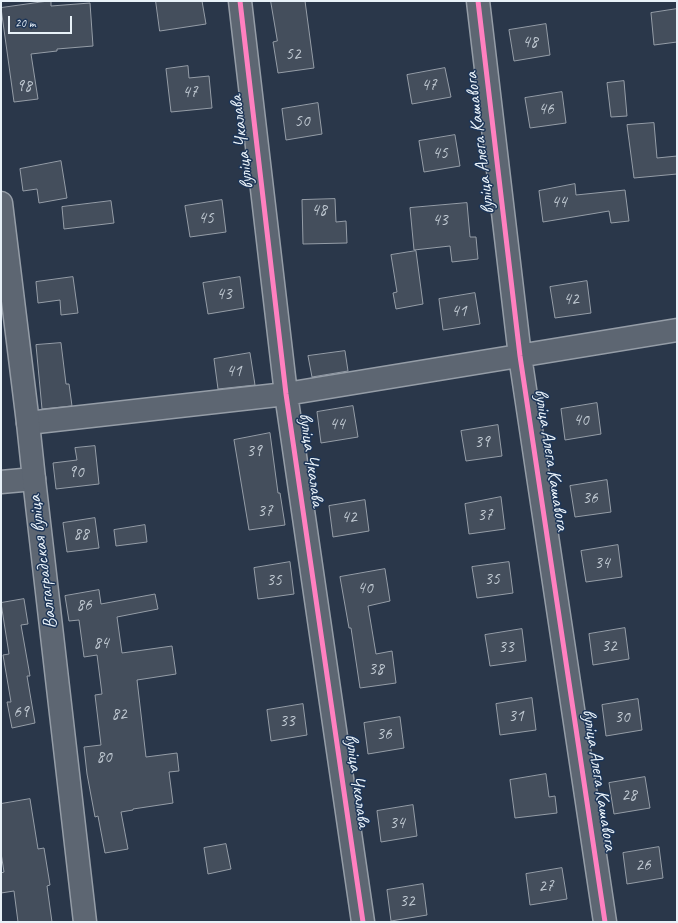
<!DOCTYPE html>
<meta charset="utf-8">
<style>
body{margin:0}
#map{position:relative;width:678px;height:923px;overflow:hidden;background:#2a374a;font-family:Caveat,sans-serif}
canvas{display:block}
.frame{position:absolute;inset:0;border:2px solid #e8f1f8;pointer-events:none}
.scale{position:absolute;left:8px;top:16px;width:64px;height:18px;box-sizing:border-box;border:2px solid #e8f1f8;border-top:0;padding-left:5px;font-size:12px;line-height:14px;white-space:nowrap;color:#e8f1f8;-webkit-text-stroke:3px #1d3557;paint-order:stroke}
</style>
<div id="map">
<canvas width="678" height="923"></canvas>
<div class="frame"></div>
<div class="scale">20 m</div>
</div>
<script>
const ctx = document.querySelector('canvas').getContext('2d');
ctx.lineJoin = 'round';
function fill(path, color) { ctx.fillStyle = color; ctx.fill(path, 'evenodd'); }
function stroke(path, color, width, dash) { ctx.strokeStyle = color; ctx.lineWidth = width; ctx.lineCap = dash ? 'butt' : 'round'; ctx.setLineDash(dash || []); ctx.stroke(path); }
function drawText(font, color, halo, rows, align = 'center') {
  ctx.font = font + ' Caveat,sans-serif'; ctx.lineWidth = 3; ctx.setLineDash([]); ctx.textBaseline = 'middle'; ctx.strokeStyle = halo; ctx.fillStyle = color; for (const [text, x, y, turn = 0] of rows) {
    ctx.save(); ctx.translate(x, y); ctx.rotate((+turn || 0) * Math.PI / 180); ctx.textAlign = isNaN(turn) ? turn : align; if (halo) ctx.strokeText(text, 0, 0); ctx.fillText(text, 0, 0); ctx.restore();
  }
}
const building = new Path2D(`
 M51,1V6L90,3L93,46L57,49V51L31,54L38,99L14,102L1,8Z
 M156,1H202L206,24L160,31Z
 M271,1H305L314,68L278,73L273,42L277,41Z
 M677,9V42L654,45L651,13Z
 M546,24L550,55L514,61L509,30Z
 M188,66L189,78L209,76L212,108L171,112L166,69Z
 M445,68L451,97L412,104L407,75Z
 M624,81L627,116L611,117L607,83Z
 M562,92L566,123L530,128L525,98Z
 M318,103L322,134L286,140L282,109Z
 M654,123L657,158L677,156V174L634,178L627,125Z
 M455,135L460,166L424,172L419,141Z
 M61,161L67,198L39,203L37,189L23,191L20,169Z
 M575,184L576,195L625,190L629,221L611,223L609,211L543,222L539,191Z
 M335,199L336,222L346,221L347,243L303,244L302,200Z
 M222,200L226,232L190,237L185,206Z
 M111,201L114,223L64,229L62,207Z
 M467,203L470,237H476L478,259L452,262L450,246L414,250L410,208Z
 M416,251L423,304L396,309L393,293L397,292L391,255Z
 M73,277L78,313L61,315L60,300L38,303L36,282Z
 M240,277L244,308L208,314L203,283Z
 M587,281L591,313L555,318L550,287Z
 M475,293L480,324L443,330L439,299Z
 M61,343L66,384H69L72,406L42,409L36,345Z
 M345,351L348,371L312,377L308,356Z
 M250,353L255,385L218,389L214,359Z
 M597,403L601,434L565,440L561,409Z
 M353,406L358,437L321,443L317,412Z
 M498,425L502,456L466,461L461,431Z
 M270,433L278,493H280L285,525L249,530L234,440Z
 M95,446L99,484L56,489L53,463L77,460L75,448Z
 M607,480L611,512L575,517L570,486Z
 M501,497L505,529L469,534L465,504Z
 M365,500L369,531L333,537L329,506Z
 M95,518L99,548L67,552L63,523Z
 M145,525L147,542L116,546L114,530Z
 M618,545L622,577L586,582L581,551Z
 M290,562L294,594L258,599L254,568Z
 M509,562L513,593L477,598L472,567Z
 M385,569L390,601L368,606L376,654L392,651L396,683L360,688L351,628H349L340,577Z
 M99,590L101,604L155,594L158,609L117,617L122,653L172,646L176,674L137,680L146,757L177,753L179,771L169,772L173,803L133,809V810L121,812L128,849L105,853L98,816L95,817L87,774L84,747L101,745L95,695L102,694L97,655L84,657L79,620L69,621L65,596Z
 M24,599L28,624L21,625L30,676H27L35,723L12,728L7,702H11L3,655L9,654L1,603Z
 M625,628L629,659L593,665L589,634Z
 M522,629L526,661L490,666L485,635Z
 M532,698L536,730L500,735L496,704Z
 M638,699L642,730L606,736L602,705Z
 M303,704L307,735L271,741L267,710Z
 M400,717L404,748L368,754L364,723Z
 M546,774L549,797L555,796L557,813L515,818L510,780Z
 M645,777L650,808L614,814L609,783Z
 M30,799L38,849L44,848L50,885L47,886L52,922H18L14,891L1,893V873L4,872L1,853V804Z
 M413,805L417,836L381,842L377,811Z
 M226,844L231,869L208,874L204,848Z
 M659,847L663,878L627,884L623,853Z
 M562,868L567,899L530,905L526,874Z
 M423,884L427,915L391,921L387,890Z`);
fill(building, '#444e5c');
stroke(building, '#959da7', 1);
const minor = new Path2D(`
 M240,1L286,394L363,922
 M478,1L520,356L605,922
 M28,423L286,394L677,330
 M1,482L34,479`);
const tertiary = new Path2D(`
 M1,203L28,423L34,479L85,922`);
stroke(minor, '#959da7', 25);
stroke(tertiary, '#959da7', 25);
stroke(minor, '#5d6672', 22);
stroke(tertiary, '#5d6672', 22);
stroke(new Path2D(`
 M240,1L286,394L363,922
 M478,1L520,356L605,922`), '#ff80c0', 5);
drawText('17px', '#bfc8d1', null, [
 ["48",530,43],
 ["52",293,55],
 ["47",429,86],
 ["98",24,87],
 ["47",190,93],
 ["46",546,110],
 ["50",302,122],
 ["45",440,154],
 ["44",559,203],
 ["48",319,211],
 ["45",206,219],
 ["43",440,221],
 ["43",224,295],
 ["42",571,300],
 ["41",459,312],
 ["41",234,372],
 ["40",581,421],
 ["44",337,425],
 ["39",482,443],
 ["39",254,452],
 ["90",76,473],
 ["36",590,499],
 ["37",265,512],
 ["37",485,516],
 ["42",349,518],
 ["88",81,535],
 ["34",602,564],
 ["35",492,580],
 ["35",274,581],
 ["40",365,589],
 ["86",84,606],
 ["84",101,644],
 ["32",609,647],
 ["33",506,648],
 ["38",376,670],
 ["69",21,713],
 ["82",119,715],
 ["31",516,717],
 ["30",622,718],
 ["33",287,722],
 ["36",384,735],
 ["80",104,758],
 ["28",629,796],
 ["34",397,824],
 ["26",643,866],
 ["27",546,887],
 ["32",407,902]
]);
drawText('19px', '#e8f1f8', '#1d3557', [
 ["вуліца Чкалава",242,142,-97],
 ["вуліца Алега Кашавога",480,143,-97],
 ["вуліца Чкалава",311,460,82],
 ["вуліца Алега Кашавога",551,460,81],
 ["Валгаградская вуліца",43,562,-97],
 ["вуліца Алега Кашавога",599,780,81],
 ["вуліца Чкалава",357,781,82]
]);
</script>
